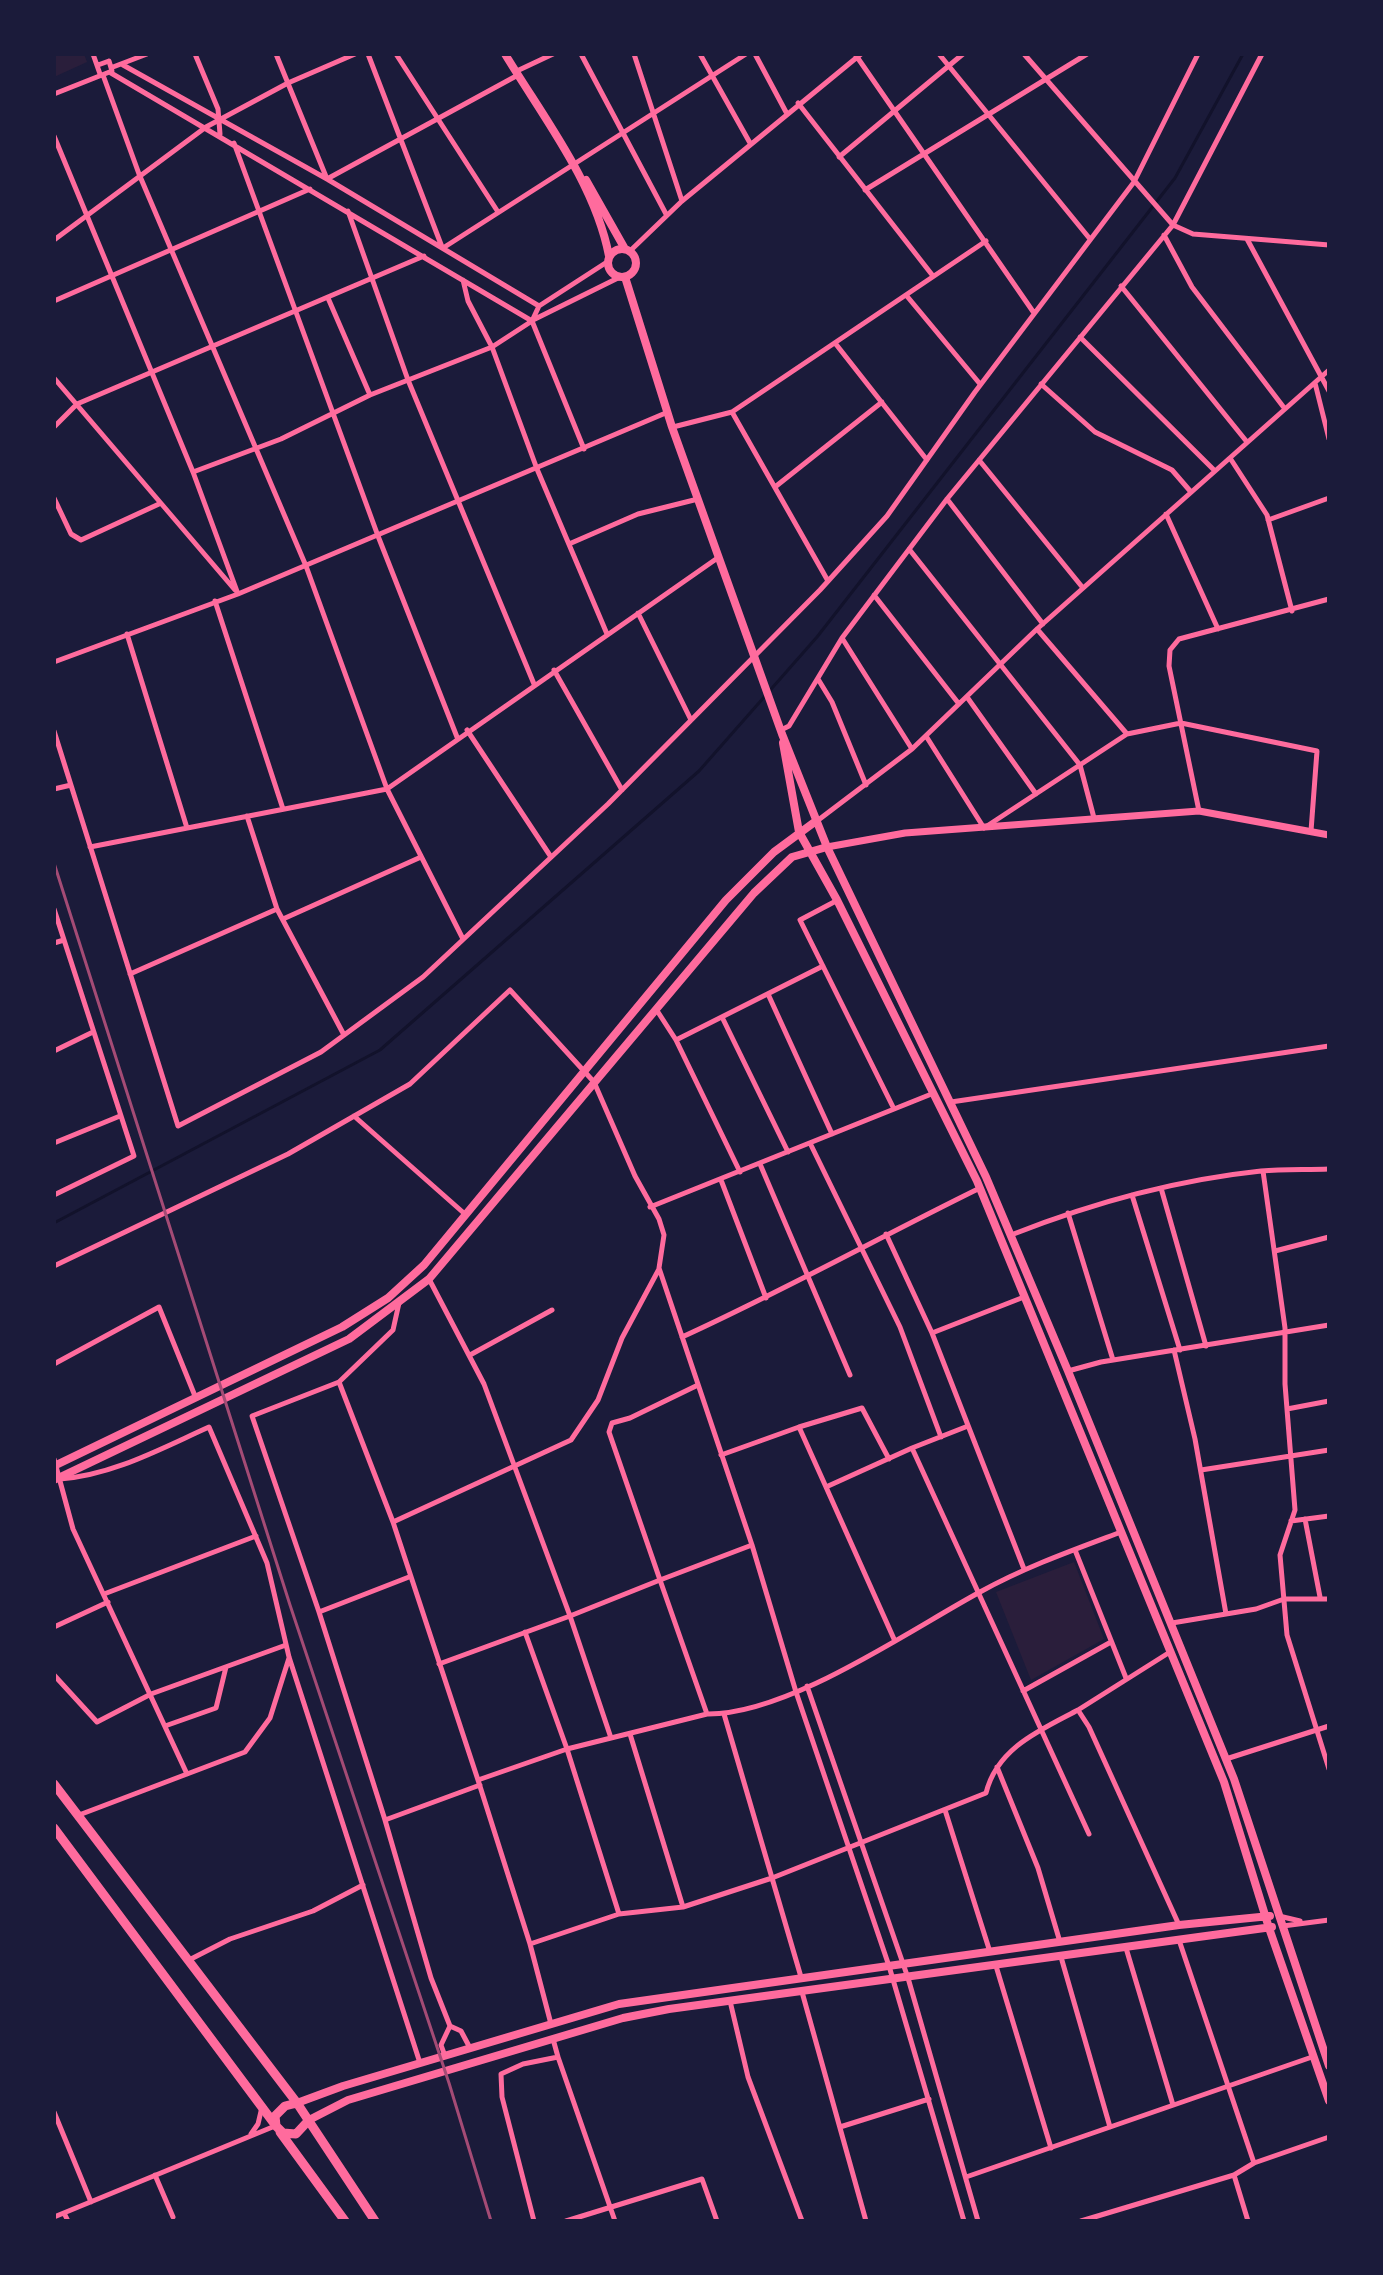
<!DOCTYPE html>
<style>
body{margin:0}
#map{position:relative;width:1383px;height:2275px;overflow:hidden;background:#1b1b3a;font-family:"Noto Sans",sans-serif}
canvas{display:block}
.frame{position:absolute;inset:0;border:56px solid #1b1b3a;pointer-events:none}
</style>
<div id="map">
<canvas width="1383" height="2275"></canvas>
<div class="frame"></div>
</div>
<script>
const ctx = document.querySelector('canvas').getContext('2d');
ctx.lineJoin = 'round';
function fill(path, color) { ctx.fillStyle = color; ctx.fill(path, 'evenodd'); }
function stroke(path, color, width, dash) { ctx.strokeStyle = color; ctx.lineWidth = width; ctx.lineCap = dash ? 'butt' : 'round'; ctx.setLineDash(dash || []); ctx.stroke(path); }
fill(new Path2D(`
 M54,54H84L87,62L54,77Z
 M1074,1562L1104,1639L1031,1680L996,1592Z`), '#2a1e3b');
stroke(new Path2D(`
 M54,1223L380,1050L699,771L817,637L1175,178L1243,54`), '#12122b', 3);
stroke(new Path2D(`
 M93,54L100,74
 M195,54L218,109L220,134
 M276,54L327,179L518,75
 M368,54L442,247
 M396,54L498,212
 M581,54L666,214
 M634,54L682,201
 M700,54L750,143
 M755,54L786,112
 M855,54L1034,313
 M939,54L1090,239
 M1024,54L1173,225L1193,234L1329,245
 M123,65L327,179L539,306
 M113,67L147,54
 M519,70L553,54
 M111,73L532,321
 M103,75L139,174L306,566L387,789L463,939
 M54,94L112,71L109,61L98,65
 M798,103L933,276
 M54,136L193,472L238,594
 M234,143L378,536L457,737
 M839,157L963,54
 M865,190L1087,54
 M348,211L408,380L534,684
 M1164,235L1192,287L1285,409
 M1247,239L1329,391
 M54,240L206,127L288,83L355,54
 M443,248L746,54
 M630,251L682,201L861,54
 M463,280L468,301L492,347L537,469L607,634
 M1121,286L1247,442
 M906,295L980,384
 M328,298L370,395
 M54,301L310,189
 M533,320L620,277
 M532,321L584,449
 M1080,337L1215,471
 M835,343L927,460
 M54,378L235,590
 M1315,383L1329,439
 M1041,384L1095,432L1172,470L1191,492
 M732,412L828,581
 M54,427L77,404L424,256
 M673,427L732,412L986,241
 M1230,458L1267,515L1292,611
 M979,460L1083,588
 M193,472L281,439L370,395L492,347L532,321L539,306L607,262
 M775,487L882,402
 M54,498L71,534L81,540L159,504
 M947,499L1043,624
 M1166,514L1218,629
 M1268,520L1329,498
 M569,544L638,514L698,499
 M909,549L1080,765L1094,818
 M874,595L959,704
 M215,601L283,809
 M638,613L691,720
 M1037,629L1127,734
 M127,634L187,828
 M842,638L912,749
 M54,662L238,594L668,412
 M554,670L622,790
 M818,679L832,702L866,785
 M967,697L1036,794
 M467,730L551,857
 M781,730L789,726L842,638L947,499L1173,225L1262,54
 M54,731L178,1126L321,1052L423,977L608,804L820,590L887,516L975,392L1134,182L1198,54
 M926,736L984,828L1127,734L1181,723L1317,751L1311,831
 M54,789L71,785
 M1199,811L1169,666L1170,650L1179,639L1329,599
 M247,816L277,909L344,1035
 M817,821L912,749L1037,629L1329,370
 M90,847L387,789L719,557
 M836,901L800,920L894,1109
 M54,909L134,1156L54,1195
 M283,919L421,857
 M54,943L64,940
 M130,974L277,909
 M768,994L832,1134
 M656,1009L676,1040L823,966
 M722,1017L788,1152
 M676,1040L740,1172
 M54,1051L93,1032
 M951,1102L1329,1046
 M354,1116L466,1215
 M54,1143L120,1116
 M810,1143L900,1327L941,1437
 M760,1164L850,1375
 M1263,1171L1285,1328V1384L1295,1510L1280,1555L1287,1635L1329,1769
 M721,1180L766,1298
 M1161,1188L1206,1346
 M1132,1195L1180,1350
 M650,1207L934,1093
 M1068,1213L1113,1360
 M886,1234L932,1333L1024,1297
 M1011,1235C1092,1203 1175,1180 1261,1171C1284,1169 1307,1170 1329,1169
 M1275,1251L1329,1237
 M54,1266L288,1154L410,1084L510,990L594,1082L635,1176L659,1219L664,1235L659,1268L752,1545L796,1692L889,1966L964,2221
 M429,1279L484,1384L570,1616L660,1580L609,1432L612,1423L630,1418L698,1385
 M399,1303L393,1330L339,1382L393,1522L571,1440L598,1400L622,1338L659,1269
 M932,1333L1024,1569
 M682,1337C783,1291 880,1237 980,1188
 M1174,1350L1195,1439L1226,1614
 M470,1355L552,1310
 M54,1364L159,1307L195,1396
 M1068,1371L1101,1362L1329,1325
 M339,1382L252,1416L319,1612L409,1577
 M1287,1409L1329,1401
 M968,1426L912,1448L1089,1834
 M721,1455L799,1427
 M54,1459L73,1529L187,1774
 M1201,1470L1329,1450
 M60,1479C113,1475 160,1449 209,1427L267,1563L289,1657L420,2063
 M826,1487L799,1427L862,1408L889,1459
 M1305,1519L1320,1597
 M1291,1521L1329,1516
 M393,1522L478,1780
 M1121,1532C1073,1550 1025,1567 980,1592C908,1631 788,1715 707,1714L567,1749L619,1914L683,1907L772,1878L986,1793C997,1748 1040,1730 1078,1710L1089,1727L1179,1925
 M1075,1550L1126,1678
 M104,1594L256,1536
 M319,1612L385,1820
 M1172,1623L1256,1609L1284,1599H1329
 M54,1627L108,1602
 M525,1632L567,1749L478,1780L530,1944L619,1914
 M894,1639L826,1487L912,1448
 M439,1664L570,1616L611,1738
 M54,1675L97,1722L151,1694L286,1645
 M807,1686L908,1978L978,2221
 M1023,1691L1111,1642
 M1078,1710L1170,1652
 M707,1714L660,1580L752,1545
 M724,1714L801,1977
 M165,1726L216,1708L226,1667
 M630,1734L683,1907
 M1226,1759L1329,1726
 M997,1767L1038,1868L1060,1942
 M945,1810L990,1952
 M79,1815L245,1752L270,1718L289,1658
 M1279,1916L1300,1921
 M1283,1926L1329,1920
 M1179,1940L1254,2163
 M530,1944L551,2024
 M1126,1948L1173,2105
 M1061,1957L1110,2127
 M189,1960L230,1939L313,1911L363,1885
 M996,1966L1051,2148
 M802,1992L866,2221
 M730,2001L748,2077L802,2221
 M470,2048L461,2031L450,2026L431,1978L385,1820L480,1785
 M445,2056L441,2045L450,2026
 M558,2057L615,2221
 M54,2112L91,2202
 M840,2127L929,2099
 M251,2134L258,2124L262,2107
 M155,2175L173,2217
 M1234,2175L1248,2221
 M966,2177L1312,2057
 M64,2213L68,2221
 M54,2217L275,2126
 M534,2221L502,2097L501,2074L523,2064L558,2057L553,2039
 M566,2221L702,2179L717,2221
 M1081,2221L1234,2175L1254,2163L1329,2137`), '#ff6b9d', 5);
stroke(new Path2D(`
 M827,847L905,833L1199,811L1329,835`), '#ff6b9d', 7);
stroke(new Path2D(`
 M505,54C543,117 595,183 609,256
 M586,180L625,249
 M608 263a14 14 0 1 1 28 0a14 14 0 1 1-28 0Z
 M625,277L672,427L782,734L827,847L986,1177L1068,1371L1234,1779L1329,2066
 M783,743L799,832L837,900L977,1181L1224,1782L1269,1928L1329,2101
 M54,1466L342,1327L388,1298L424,1265L726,900L774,852L816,821
 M54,1480L349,1339L429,1279L754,893L792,857L827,847
 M297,2103L343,2086L619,2004L1179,1925L1270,1916
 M309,2120L348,2100L623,2018L669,2009L1272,1927`), '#ff6b9d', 8);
stroke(new Path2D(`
 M54,1784L297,2103L375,2221
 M54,1828L276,2126L283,2133L296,2134L309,2120
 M276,2126L275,2116L285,2106L297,2103
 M280,2132L345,2221`), '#ff6b9d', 9);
stroke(new Path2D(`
 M54,863L290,1605L449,2083L491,2221`), '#a44b75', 3);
</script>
